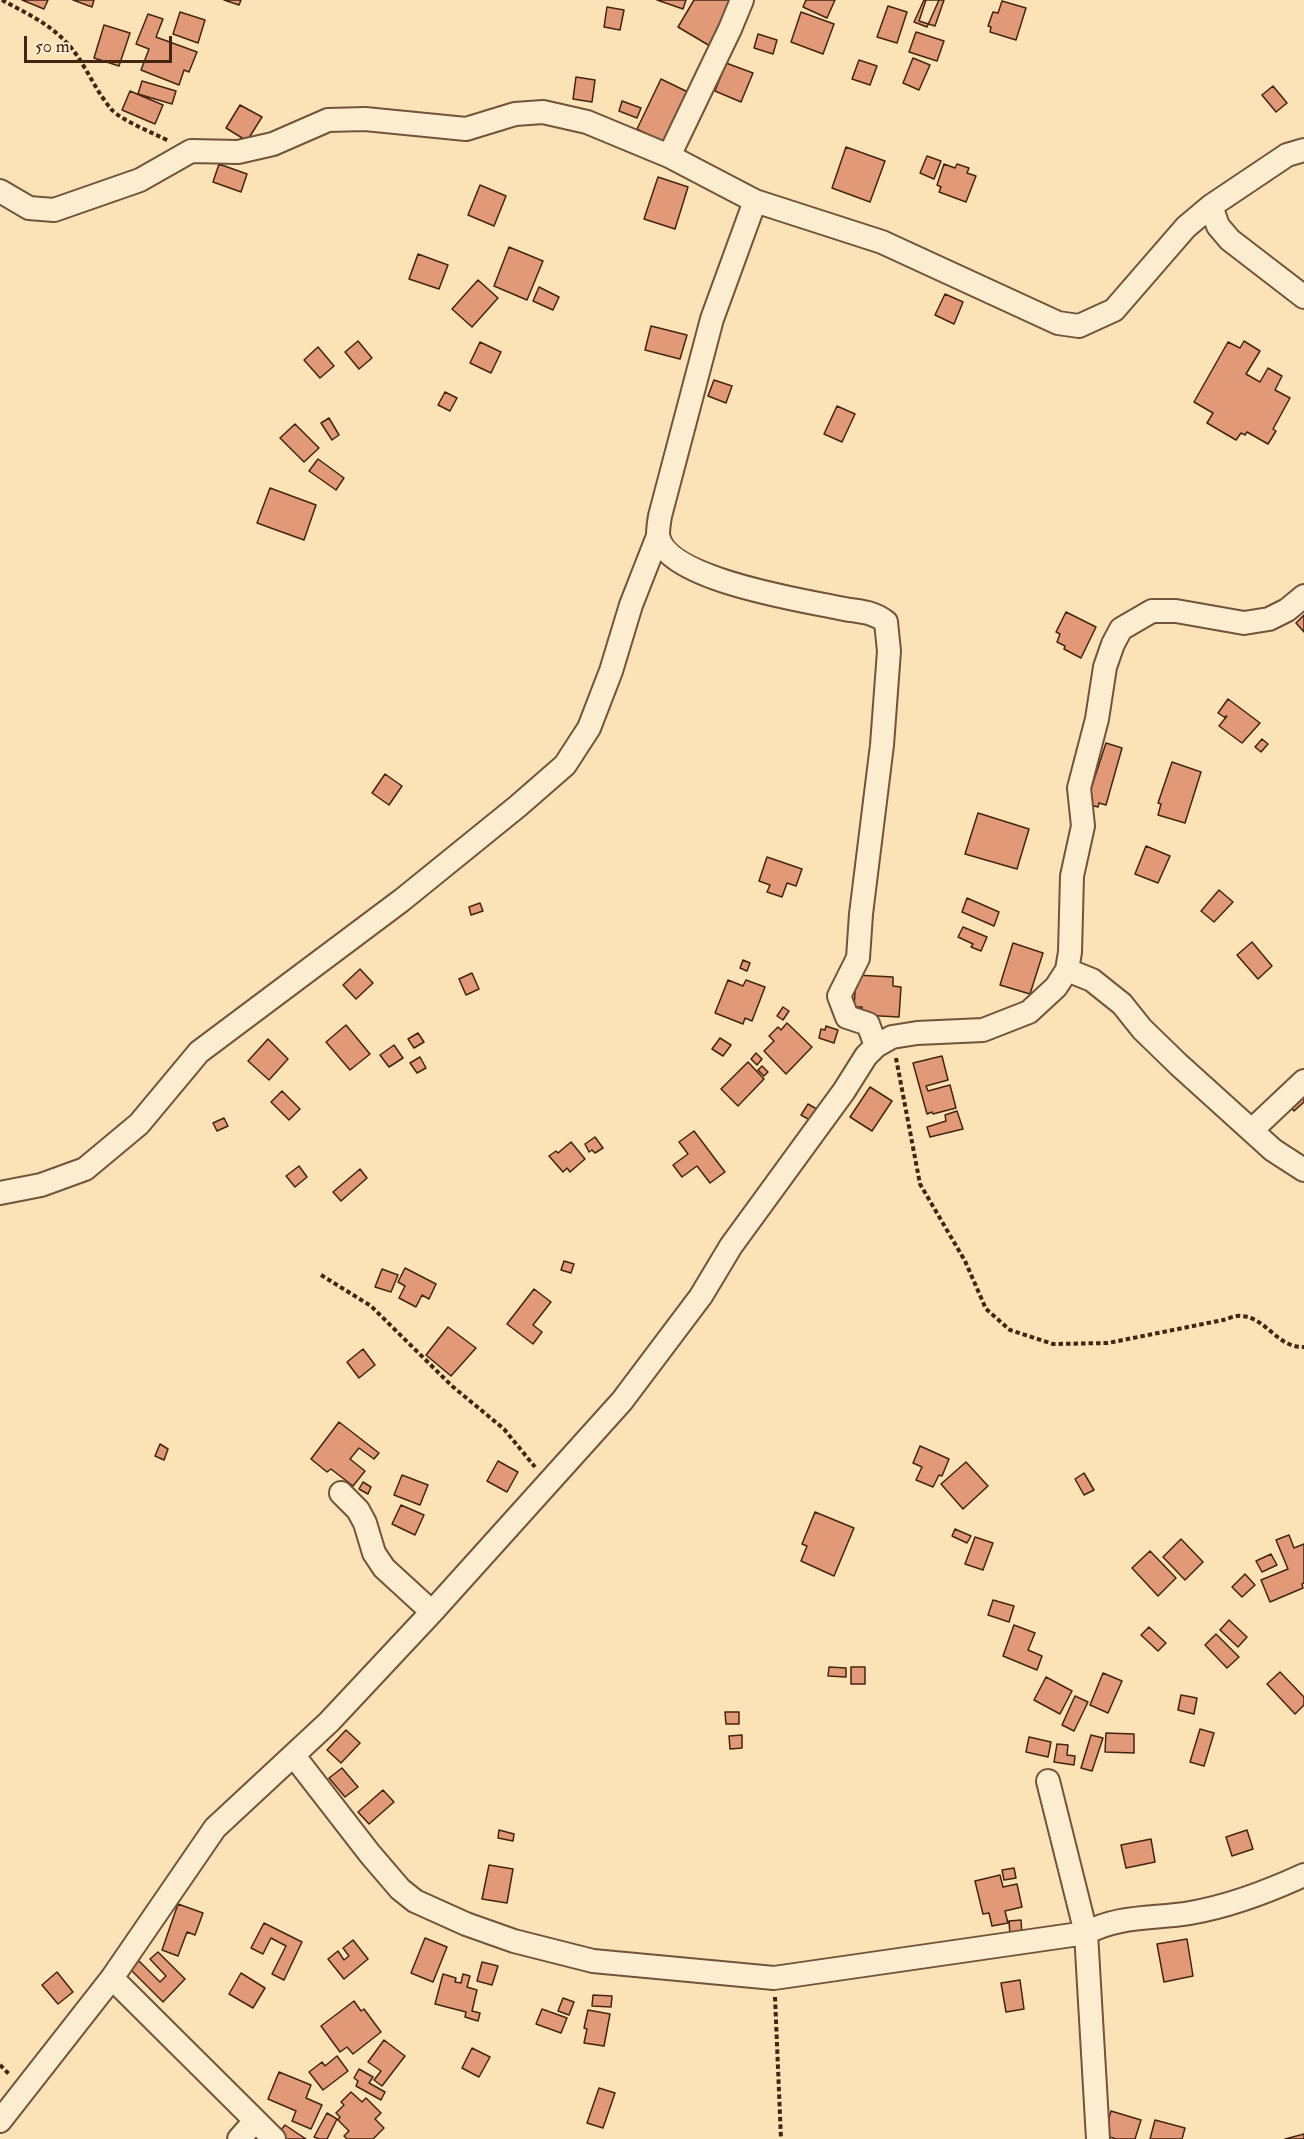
<!DOCTYPE html>
<style>
body{margin:0}
#map{position:relative;width:1304px;height:2139px;overflow:hidden;background:#fbe3b7;font-family:"IM FELL Double Pica",serif}
canvas{display:block}
.scale{position:absolute;left:24px;top:36px;width:148px;height:27px;box-sizing:border-box;border:3px solid #432511;border-top:0;padding-left:8px;font-size:18px;line-height:21px;white-space:nowrap;color:#432511;-webkit-text-stroke:4px #fcedd0;paint-order:stroke}
</style>
<div id="map">
<canvas width="1304" height="2139"></canvas>
<div class="scale">50 m</div>
</div>
<script>
const ctx = document.querySelector('canvas').getContext('2d');
ctx.lineJoin = 'round';
function fill(path, color) { ctx.fillStyle = color; ctx.fill(path, 'evenodd'); }
function stroke(path, color, width, dash) { ctx.strokeStyle = color; ctx.lineWidth = width; ctx.lineCap = dash ? 'butt' : 'round'; ctx.setLineDash(dash || []); ctx.stroke(path); }
const building = new Path2D(`
 M22,0H48L44,9Z
 M73,0H94L92,7Z
 M224,0H241L239,5Z
 M657,0H686L683,9Z
 M694,0H738L710,46L678,27Z
 M806,0H835L827,18L803,7Z
 M924,0H939L927,27L914,22Z
 M926,0H944L935,26L919,21Z
 M1002,1L1026,8L1016,40L990,32L991,27L988,26L993,12L998,13Z
 M888,6L907,12L897,43L877,37Z
 M607,7L624,10L620,30L604,27Z
 M180,12L205,20L198,43L173,34Z
 M801,12L834,24L823,54L791,42Z
 M148,14L163,19L156,37L197,52L189,72L184,70L179,85L141,70L149,49L136,44Z
 M104,25L130,33L119,66L94,58Z
 M916,32L944,41L937,61L909,52Z
 M758,34L777,40L773,54L754,48Z
 M913,58L930,65L919,90L903,83Z
 M859,60L877,66L870,85L852,79Z
 M726,63L753,73L741,102L715,91Z
 M576,77L595,80L592,102L573,99Z
 M661,79L694,95L670,145L637,129Z
 M142,81L176,91L172,104L138,94Z
 M1273,86L1287,103L1276,112L1262,95Z
 M130,91L163,105L155,124L122,110Z
 M622,101L641,108L637,118L619,111Z
 M240,105L262,117L247,141L226,128Z
 M846,147L885,161L870,202L832,188Z
 M927,156L941,161L934,179L920,173Z
 M219,164L247,174L241,192L213,182Z
 M944,164L955,168L957,164L969,168L967,173L976,176L966,202L939,192L941,187L937,185Z
 M658,177L688,187L675,229L644,219Z
 M480,185L506,196L494,226L468,215Z
 M509,247L543,261L527,300L494,286Z
 M418,254L448,265L439,289L409,279Z
 M478,280L498,298L472,327L452,309Z
 M539,287L559,297L553,310L533,301Z
 M945,294L963,302L954,324L935,315Z
 M651,326L687,335L680,359L645,350Z
 M358,341L372,358L359,369L345,352Z
 M1244,341L1260,351L1246,374L1260,382L1268,368L1282,376L1275,390L1290,398L1273,429L1276,431L1268,444L1247,432L1245,435L1241,433L1236,440L1207,423L1213,413L1194,402L1228,342L1240,348Z
 M480,342L501,352L491,373L470,363Z
 M318,347L334,366L320,378L304,360Z
 M714,380L732,386L726,403L708,396Z
 M445,392L457,398L450,411L438,405Z
 M837,406L855,414L842,442L824,434Z
 M329,418L339,435L332,440L321,423Z
 M295,424L319,448L304,462L280,438Z
 M318,459L344,478L336,490L309,471Z
 M270,488L316,505L304,540L257,523Z
 M1066,612L1096,627L1081,658L1064,649L1065,646L1057,642L1060,634L1056,632Z
 M1304,615V632L1296,623Z
 M1228,699L1260,723L1242,743L1219,726L1227,716L1224,717L1218,713Z
 M1262,739L1268,744L1261,752L1255,747Z
 M1106,743L1122,748L1106,805L1099,803L1098,807L1086,804Z
 M1172,762L1201,772L1185,823L1158,815L1161,804L1158,803Z
 M385,774L402,786L389,805L372,793Z
 M978,813L1029,829L1017,869L965,854Z
 M1146,846L1170,856L1158,883L1135,874Z
 M767,857L802,869L796,886L787,883L782,897L767,892L770,885L759,881Z
 M1219,890L1233,902L1214,922L1201,911Z
 M967,898L999,912L994,926L962,912Z
 M480,903L483,911L471,915L469,907Z
 M963,927L987,937L981,951L971,947L973,944L958,937Z
 M1252,942L1272,966L1258,979L1237,955Z
 M1013,943L1043,953L1030,994L1000,985Z
 M743,960L750,963L747,971L740,968Z
 M360,969L373,983L356,999L343,985Z
 M472,973L479,989L466,995L459,979Z
 M856,975L893,977V986L901,987L899,1017L862,1015V1007H854Z
 M728,980L743,986L746,980L765,987L752,1021L745,1018L743,1024L715,1013Z
 M783,1007L789,1011L783,1020L777,1016Z
 M787,1023L812,1047L786,1074L764,1051L774,1041L769,1036L778,1027L781,1030Z
 M346,1025L370,1054L350,1070L326,1042Z
 M826,1026L838,1030L834,1043L819,1038L821,1029L825,1030Z
 M418,1033L424,1042L414,1048L408,1039Z
 M720,1038L731,1045L723,1056L712,1049Z
 M268,1039L288,1059L269,1080L248,1061Z
 M394,1045L403,1058L389,1067L380,1055Z
 M756,1053L762,1059L757,1065L751,1059Z
 M942,1056L948,1080L926,1086L928,1091L950,1085L956,1108L933,1114L932,1112L927,1114L913,1063Z
 M420,1057L426,1068L417,1073L410,1063Z
 M748,1062L764,1079L738,1106L721,1089Z
 M762,1066L768,1072L764,1076L758,1070Z
 M870,1087L892,1101L872,1131L850,1117Z
 M282,1091L300,1109L289,1120L271,1102Z
 M1304,1095V1102L1294,1111L1288,1103Z
 M808,1104L822,1112L815,1123L801,1115Z
 M957,1111L963,1129L930,1137L927,1127L946,1121L945,1115Z
 M224,1118L228,1126L217,1131L213,1123Z
 M694,1131L725,1172L710,1183L697,1166L682,1177L673,1165L688,1154L679,1142Z
 M595,1137L603,1148L595,1153L592,1150L589,1152L585,1144Z
 M571,1142L585,1159L570,1172L567,1168L563,1172L549,1156L556,1151L558,1153Z
 M299,1166L307,1177L295,1187L286,1176Z
 M360,1169L367,1178L341,1201L333,1192Z
 M564,1261L574,1264L571,1273L561,1270Z
 M405,1268L436,1284L429,1299L422,1295L416,1307L399,1298L405,1286L398,1282Z
 M382,1269L398,1275L391,1292L375,1287Z
 M534,1289L551,1302L533,1325L542,1332L533,1344L507,1324Z
 M448,1327L476,1348L451,1376L426,1355Z
 M363,1349L375,1365L359,1378L347,1362Z
 M339,1422L379,1453L374,1459L359,1448L350,1459L365,1471L353,1486L331,1469L327,1472L311,1459Z
 M160,1444L168,1449L164,1460L155,1456Z
 M920,1446L949,1459L942,1476L939,1475L933,1487L916,1480L922,1467L913,1463Z
 M498,1461L518,1472L507,1492L487,1481Z
 M966,1462L988,1486L963,1509L941,1484Z
 M1084,1473L1094,1490L1084,1495L1075,1479Z
 M402,1475L428,1485L420,1505L394,1495Z
 M363,1482L371,1487L368,1494L359,1489Z
 M401,1505L424,1515L415,1535L392,1524Z
 M815,1512L854,1528L834,1576L801,1561L807,1546L802,1544Z
 M955,1529L971,1536L967,1543L952,1536Z
 M1289,1535L1294,1548L1304,1544V1583L1302,1584L1303,1588L1270,1602L1261,1580L1288,1569L1276,1540Z
 M975,1537L993,1543L983,1570L965,1564Z
 M1181,1539L1203,1562L1185,1580L1163,1557Z
 M1150,1551L1176,1578L1158,1596L1132,1568Z
 M1271,1554L1277,1565L1262,1572L1256,1561Z
 M1245,1574L1255,1585L1242,1597L1232,1587Z
 M993,1600L1014,1606L1009,1622L988,1615Z
 M1229,1620L1247,1637L1238,1647L1220,1630Z
 M1014,1625L1035,1633L1028,1650L1042,1656L1037,1670L1003,1656Z
 M1149,1627L1166,1643L1158,1651L1141,1635Z
 M1216,1634L1239,1657L1227,1668L1205,1645Z
 M829,1667L846,1668V1677L828,1676Z
 M851,1667H865V1684H851Z
 M1280,1672L1304,1697V1705L1295,1714L1267,1684Z
 M1103,1673L1122,1681L1108,1713L1090,1705Z
 M1046,1677L1072,1691L1060,1714L1034,1700Z
 M1181,1695L1197,1698L1194,1714L1178,1710Z
 M1075,1696L1088,1702L1074,1731L1062,1725Z
 M725,1712H739V1724H726Z
 M1200,1729L1214,1733L1204,1766L1190,1762Z
 M346,1730L360,1743L341,1763L327,1750Z
 M1106,1733L1134,1734V1753L1105,1752Z
 M742,1735V1748L730,1749L729,1736Z
 M1091,1735L1103,1738L1092,1771L1081,1768Z
 M1029,1737L1051,1742L1048,1757L1026,1752Z
 M1057,1744L1068,1745L1067,1755L1075,1756L1074,1765L1054,1762Z
 M342,1768L358,1787L345,1797L329,1778Z
 M383,1790L394,1802L369,1824L358,1812Z
 M499,1830L514,1834L513,1841L498,1838Z
 M1247,1830L1253,1849L1232,1856L1226,1837Z
 M1151,1839L1155,1862L1126,1868L1121,1845Z
 M489,1865L513,1869L507,1903L482,1899Z
 M1014,1868L1016,1878L1004,1880L1002,1870Z
 M1000,1875L1003,1887L1017,1884L1022,1907L1005,1911L1008,1923L992,1926L989,1913L983,1914L975,1881Z
 M178,1904L203,1913L195,1935L187,1932L178,1956L162,1950Z
 M1021,1920L1022,1935H1010L1009,1921Z
 M264,1923L302,1942L284,1980L272,1974L286,1946L271,1938L263,1954L251,1948Z
 M425,1938L447,1947L433,1982L411,1973Z
 M1187,1939L1193,1976L1164,1982L1157,1944Z
 M353,1940L368,1959L344,1979L328,1959L338,1951L344,1960L349,1956L343,1948Z
 M158,1952L185,1979L163,2002L130,1969L139,1961L160,1982L166,1976L150,1959Z
 M482,1962L498,1966L492,1985L477,1981Z
 M57,1972L73,1992L58,2004L42,1985Z
 M241,1973L265,1988L253,2008L229,1994Z
 M443,1974L456,1978L455,1982L461,1983L463,1974L470,1976L467,1987L477,1990L472,2011L480,2013L478,2021L465,2017L466,2012L435,2004Z
 M1020,1980L1024,2009L1006,2012L1001,1983Z
 M593,1995L612,1996L611,2007L592,2006Z
 M563,1998L574,2002L569,2015L558,2011Z
 M354,2001L361,2011L364,2009L381,2032L353,2054L347,2047L340,2052L321,2026Z
 M542,2009L567,2018L561,2033L536,2024Z
 M588,2010L610,2014L604,2046L584,2043L587,2029L584,2028Z
 M384,2040L405,2056L382,2086L374,2080L381,2071L368,2062Z
 M472,2048L490,2057L479,2077L462,2068Z
 M337,2056L348,2071L323,2090L309,2072L322,2062L325,2066Z
 M359,2069L373,2077L369,2083L385,2092L381,2100L356,2086L358,2081L354,2078Z
 M279,2072L311,2085L306,2098L322,2105L311,2129L292,2121L296,2111L268,2099Z
 M599,2088L615,2093L603,2128L587,2123Z
 M351,2092L362,2102L366,2098L381,2113L375,2119L384,2128L373,2139H347L344,2136L349,2131L338,2120L340,2117L336,2113L344,2105L341,2102Z
 M1111,2111L1141,2120L1135,2139H1116L1104,2135Z
 M327,2113L337,2119L327,2139H319L314,2137Z
 M1155,2120L1185,2128L1182,2139H1150Z
 M285,2125L306,2139H283L277,2135Z
 M1304,2134V2139H1285Z`);
fill(building, '#e29978');
stroke(building, '#432511', 1.5);
const street = new Path2D(`
 M669,156L730,29L742,0
 M0,191L29,208L54,210L140,180L191,151L238,152L273,144L328,120L365,119L466,129L515,114L543,112L587,122L669,156L755,201L882,242L1058,323L1079,326L1114,310L1186,227L1211,206L1287,155L1304,150
 M755,201L712,319L660,516C659,522 658,529 658,535C664,579 801,600 839,608C857,612 871,610 886,622L889,651L882,745L861,914L858,958L839,996L847,1017L868,1024L876,1046
 M1211,206L1218,226L1230,240L1304,297
 M1067,970L1092,980L1122,1004L1142,1029L1178,1064L1273,1150L1304,1170
 M1252,1130L1304,1081
 M0,1193L41,1185L85,1169L139,1124L199,1052L402,900L518,806L565,765L589,728L611,671L631,605L658,536
 M341,1493L358,1510L365,1523L374,1553L384,1568L432,1612
 M294,1756L370,1854L400,1889L415,1901L466,1924L514,1941L593,1961L774,1978L1086,1933L1048,1781
 M112,1978L274,2139
 M0,2121L112,1978L215,1828L329,1722L432,1612L622,1401L701,1296L731,1246L844,1091L866,1056L876,1046L892,1037L917,1033L983,1030L1029,1012L1056,987L1067,970L1070,952L1072,876L1083,826L1079,788L1097,719L1105,667L1113,644L1121,629L1152,611H1176L1244,623L1269,619L1287,610L1304,596
 M239,2139L255,2121
 M1098,2139L1086,1933C1119,1915 1154,1919 1190,1913C1231,1906 1267,1892 1304,1875`);
stroke(street, '#71543a', 26);
stroke(new Path2D(`
 M2,0C22,11 44,21 61,37C84,58 92,87 112,110C121,120 155,134 169,141
 M896,1058L920,1184L965,1261L986,1309L1010,1330L1053,1344L1108,1343L1223,1320C1228,1319 1235,1315 1241,1316C1266,1317 1277,1348 1304,1347
 M321,1275L371,1306L452,1386L504,1429L535,1467
 M775,1997L781,2139
 M0,2065L10,2075`), '#432511', 4, [4.5, 3]);
stroke(street, '#fcedd0', 22);
</script>
